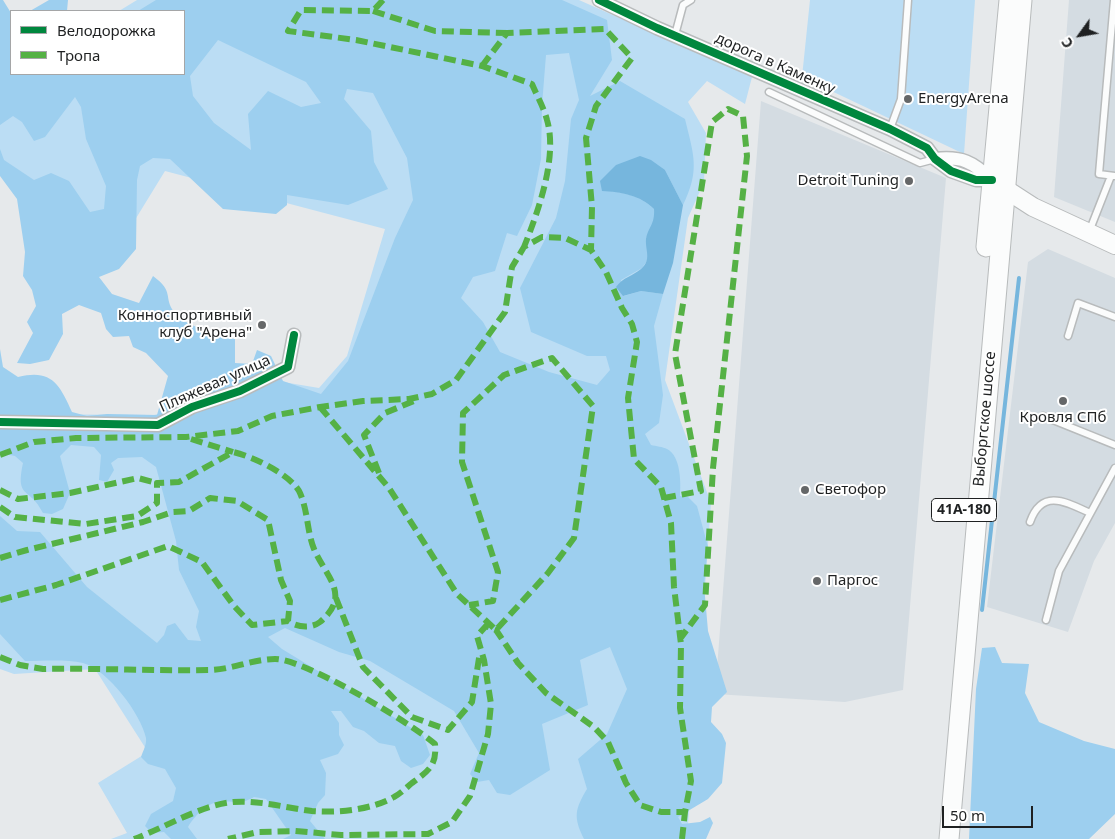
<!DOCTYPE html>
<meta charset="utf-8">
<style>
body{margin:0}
#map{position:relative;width:1115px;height:839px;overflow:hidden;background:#e6e9eb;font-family:"Noto Sans",sans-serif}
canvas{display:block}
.legend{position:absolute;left:10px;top:10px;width:175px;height:65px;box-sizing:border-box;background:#fff;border:1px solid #a5a6a7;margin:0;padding:6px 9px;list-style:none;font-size:15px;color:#1f2122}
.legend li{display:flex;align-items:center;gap:10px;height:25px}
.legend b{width:25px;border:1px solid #a5a6a7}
.north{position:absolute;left:1055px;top:10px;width:50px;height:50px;-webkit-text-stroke:4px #fff;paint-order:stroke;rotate:238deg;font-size:14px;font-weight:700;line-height:20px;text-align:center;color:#1f2122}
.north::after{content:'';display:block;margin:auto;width:18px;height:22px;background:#1f2122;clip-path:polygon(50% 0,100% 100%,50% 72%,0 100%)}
.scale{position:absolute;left:942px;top:806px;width:91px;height:22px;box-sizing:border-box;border:2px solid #1f2122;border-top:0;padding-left:6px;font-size:15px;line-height:18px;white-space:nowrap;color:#1f2122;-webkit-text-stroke:4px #fff;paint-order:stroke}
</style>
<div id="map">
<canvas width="1115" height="839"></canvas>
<ul class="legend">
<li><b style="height:6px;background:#00873e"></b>Велодорожка</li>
<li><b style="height:6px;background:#55b145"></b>Тропа</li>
</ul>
<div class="north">С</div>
<div class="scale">50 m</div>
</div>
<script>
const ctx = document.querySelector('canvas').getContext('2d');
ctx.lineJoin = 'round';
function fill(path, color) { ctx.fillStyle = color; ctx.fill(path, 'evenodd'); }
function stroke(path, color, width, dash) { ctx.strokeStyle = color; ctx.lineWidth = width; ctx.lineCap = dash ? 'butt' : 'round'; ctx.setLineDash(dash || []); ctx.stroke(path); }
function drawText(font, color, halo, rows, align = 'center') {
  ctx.font = font + ' "Noto Sans",sans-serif'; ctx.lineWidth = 4; ctx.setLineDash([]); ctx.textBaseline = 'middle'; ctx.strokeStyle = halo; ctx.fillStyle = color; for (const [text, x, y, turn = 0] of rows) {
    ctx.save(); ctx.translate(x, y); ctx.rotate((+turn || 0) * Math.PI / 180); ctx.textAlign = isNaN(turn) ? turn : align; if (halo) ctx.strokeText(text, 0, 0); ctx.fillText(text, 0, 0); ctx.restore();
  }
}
fill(new Path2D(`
 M1069,0H1115V222L1054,197Z
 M761,101L946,178L903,690L845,702L715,694Z
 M1048,249L1115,278V523L1094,561L1068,632L987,607L1028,262Z`), '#d4dce2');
fill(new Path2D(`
 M137,0H579L752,77L745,104L707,81L688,102L706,133L704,182L688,218L665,380L711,503L687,839H111L127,833L98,783L148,752L95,669L14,674L0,669V414L154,415L277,381L319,388L347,356L385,229L165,171L111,259L0,172V57L11,74H184V11H119Z
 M810,0H975L964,154L802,77Z`), '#bbddf4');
fill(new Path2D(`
 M0,0H3L11,13V74H184V11H138L156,0H562L607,20L612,60L590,96L620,81L685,119C694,156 700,170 683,205L665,170L602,190C622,192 640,195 654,209L655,220L646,238L649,258L642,268L621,280L624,296L641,291L663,294L654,326L663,395L659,423L645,434L651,445C656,446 663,447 667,449C681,456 681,483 680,496L688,497L697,506L708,547L704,585L708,631L727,692L712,707L711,722L722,734L726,743L722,783L708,799L678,817L682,824L700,822L710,817L713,823L706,839H584C573,817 575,809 587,789L578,759L607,734L627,689L610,647L580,660L588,705L542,724L550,770L510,795L497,793L489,780L477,782L470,774L479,753L454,711L370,661L339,652L285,628L268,637L282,649L423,735L430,755L423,764L411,768L401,761L395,746L379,743L364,731L353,727L341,711H331L339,723V735L344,745L338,754L320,760L326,773L325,795L318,803L310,821L325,839H283L291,835L266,799L254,797C238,806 235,800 219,802C206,803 194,817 188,827L197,839H171L164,832L152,833L145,826L151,814L173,801L176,788L165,769L148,764L141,757C143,751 147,744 146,738C141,714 108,670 83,663C66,659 43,661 25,661L0,634V516L17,531L40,532L87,587L157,643L164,635L167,626L175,623L188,640L201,641L196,627L199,611L179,570L176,541L156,467L142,457L118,458L111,463L114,470L107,482L99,480L101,455L94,447L71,445L60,456L70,493L63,509L52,514L43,513C30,486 15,500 23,463L15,456L0,453V349L3,367L18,377C51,369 59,383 72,412L87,416L107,414L157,415L168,376L146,353L133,347L129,336L113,337L106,329L101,313L79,305L62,314L63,334L49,360L30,364L17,363L33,333L27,322L36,306L32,290L23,276L25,252L17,199L0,176V149L4,160L34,180L51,173L69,181L90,212L104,209L106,186L86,139L81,107L75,97L45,137L34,141L22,122L13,116L0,125ZM218,40L306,82L321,103L301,107L268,91L248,114L251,150L214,123L193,96L190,76ZM569,53L579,100L571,119L565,181L556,218L520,288L531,332L587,356H606L610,370L597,385L549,372L500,352L483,322L461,298L473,277L495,271L507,233L517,236L532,205L541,159L542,105L546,55ZM347,89L373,93L407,158L413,200L395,238L348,361L321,394L283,381L271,356L257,350L252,364L235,363V339C218,334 185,327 174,312C163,297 175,292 153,276L139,303L112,294L99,277L119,269L136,249L137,180L140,166L153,158L170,159L223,209L276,214L287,205V195L348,205L388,189L374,162L371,131L344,99Z
 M49,0H68L67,11H30Z
 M995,647L1002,663L1029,664L1025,693L1039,722L1084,741L1115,749V814L1089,839H969L976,689L982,648Z`), '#9dcfef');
fill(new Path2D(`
 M640,156L651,160L665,170L683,205L673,263L663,294L641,291L623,296L616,287C623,277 633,276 641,269C652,260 645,250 646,239C648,227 655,225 654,209C640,195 621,192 602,191L600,181L616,165Z`), '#76b6dd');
stroke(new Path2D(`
 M982,610L1019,278`), '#76b6dd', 4);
const lane = new Path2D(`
 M1114,0L1099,174L1115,176
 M675,35L683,5L691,0
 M769,92L920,163L935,159
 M890,129L901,99L908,0
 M1089,232L1111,176
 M1068,336L1078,303L1115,317
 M1043,416L1115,445
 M1030,522C1042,488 1066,502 1090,513
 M1046,620L1059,571L1115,468`);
const street = new Path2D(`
 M599,0L657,28L890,129L927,148L935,159L951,171L976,180H992
 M935,159C962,156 973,162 992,180
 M0,422L158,425L192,407L240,391L288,367L294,335`);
const secondary = new Path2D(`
 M996,183L1033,207L1115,245`);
const primary = new Path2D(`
 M986,247L1009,0
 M949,839L1022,0`);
stroke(lane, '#b8bbbc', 9);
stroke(street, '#b8bbbc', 15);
stroke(secondary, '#b8bbbc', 20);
stroke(primary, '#b8bbbc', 21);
stroke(lane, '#fbfcfc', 6);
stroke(street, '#fbfcfc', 12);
stroke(secondary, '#fbfcfc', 18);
stroke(primary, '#fbfcfc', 19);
stroke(new Path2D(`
 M383,0L373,11L301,10L288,31L356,40L482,66L532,84C537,96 544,108 547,120C558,157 538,212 524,247
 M373,11L435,31L507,33
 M482,66L507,33L605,29L632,58L596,106L586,138L592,207L591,250
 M320,407L389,488L457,594L496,630L548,573L574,538L593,406L552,358L504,375L463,413L462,462L498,572L493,601L469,605
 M191,439L233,452
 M0,455L34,442L76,438L186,437L238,431L272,416L320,407L363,401L409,399L432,394L456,380L505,312L512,267L524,247L542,237L565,238L591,250L606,272L622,308L632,324L637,342L628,398L634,459L661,487L671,523L674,587L681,644L680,708L691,781L685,812H661L640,805L626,783L608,742L594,727L546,693L518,663L496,630L486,626L477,636L484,660L491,704L488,734L470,796L452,822L428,834L341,835L295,831L258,832L228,839
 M379,473L364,435L385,413L414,401
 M0,490L18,499L70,493L138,478L157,483
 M664,498L701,491L675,354L712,122L728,109L743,116L747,156L713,468L705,605L680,639
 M0,507L15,517L86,524L137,516L157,503V483L179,482L233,452C252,456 292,475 300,493C308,511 307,532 314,549C326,577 352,595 320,622C311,629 296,627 288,621L290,601L281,580L268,520L237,501L210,498L189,511L173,512L143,522L27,550L0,558
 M336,598L363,667L412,717L448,730L472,702L480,652
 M0,600L56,585L168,546L202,562L234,606L252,625L288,621
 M0,657L20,665L43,669C99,668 155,671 211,670C233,669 254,659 275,659C305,659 411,723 435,744C437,766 428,771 412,783C406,788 400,794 394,797C371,810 338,813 312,811C286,808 260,800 233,802C201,805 164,828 134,839
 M682,839L685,812`), '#55b145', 6, [12, 6]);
stroke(new Path2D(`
 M599,0L657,28L890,129L927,148L935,159L951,171L976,180H992
 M0,422L158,425L192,407L240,391L288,367L294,335`), '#00873e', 8);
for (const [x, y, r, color] of [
 [908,99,5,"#656768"],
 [909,181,5,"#656768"],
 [262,325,5,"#656768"],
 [1063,401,5,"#656768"],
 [805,490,5,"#656768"],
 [817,581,5,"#656768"]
]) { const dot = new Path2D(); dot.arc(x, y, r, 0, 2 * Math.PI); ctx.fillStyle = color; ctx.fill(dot); stroke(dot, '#fff', 2); }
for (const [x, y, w] of [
 [964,510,65]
]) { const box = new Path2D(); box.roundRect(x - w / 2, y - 11.5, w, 23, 4); ctx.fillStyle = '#fff'; ctx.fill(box); stroke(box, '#1f2122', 1); }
drawText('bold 14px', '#1f2122', null, [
 ["41А-180",964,510]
]);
drawText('15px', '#1f2122', '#fff', [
 ["дорога в Каменку",775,64,24],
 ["Пляжевая улица",215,384,-24],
 ["Выборгское шоссе",985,419,-85]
]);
drawText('15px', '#1f2122', '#fff', [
 ["EnergyArena",918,99],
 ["Detroit Tuning",899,181,"right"],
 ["Конноспортивный",252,316,"right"],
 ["клуб \"Арена\"",252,333,"right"],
 ["Кровля СПб",1063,418,"center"],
 ["Светофор",815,490],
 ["Паргос",827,581]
], 'left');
</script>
